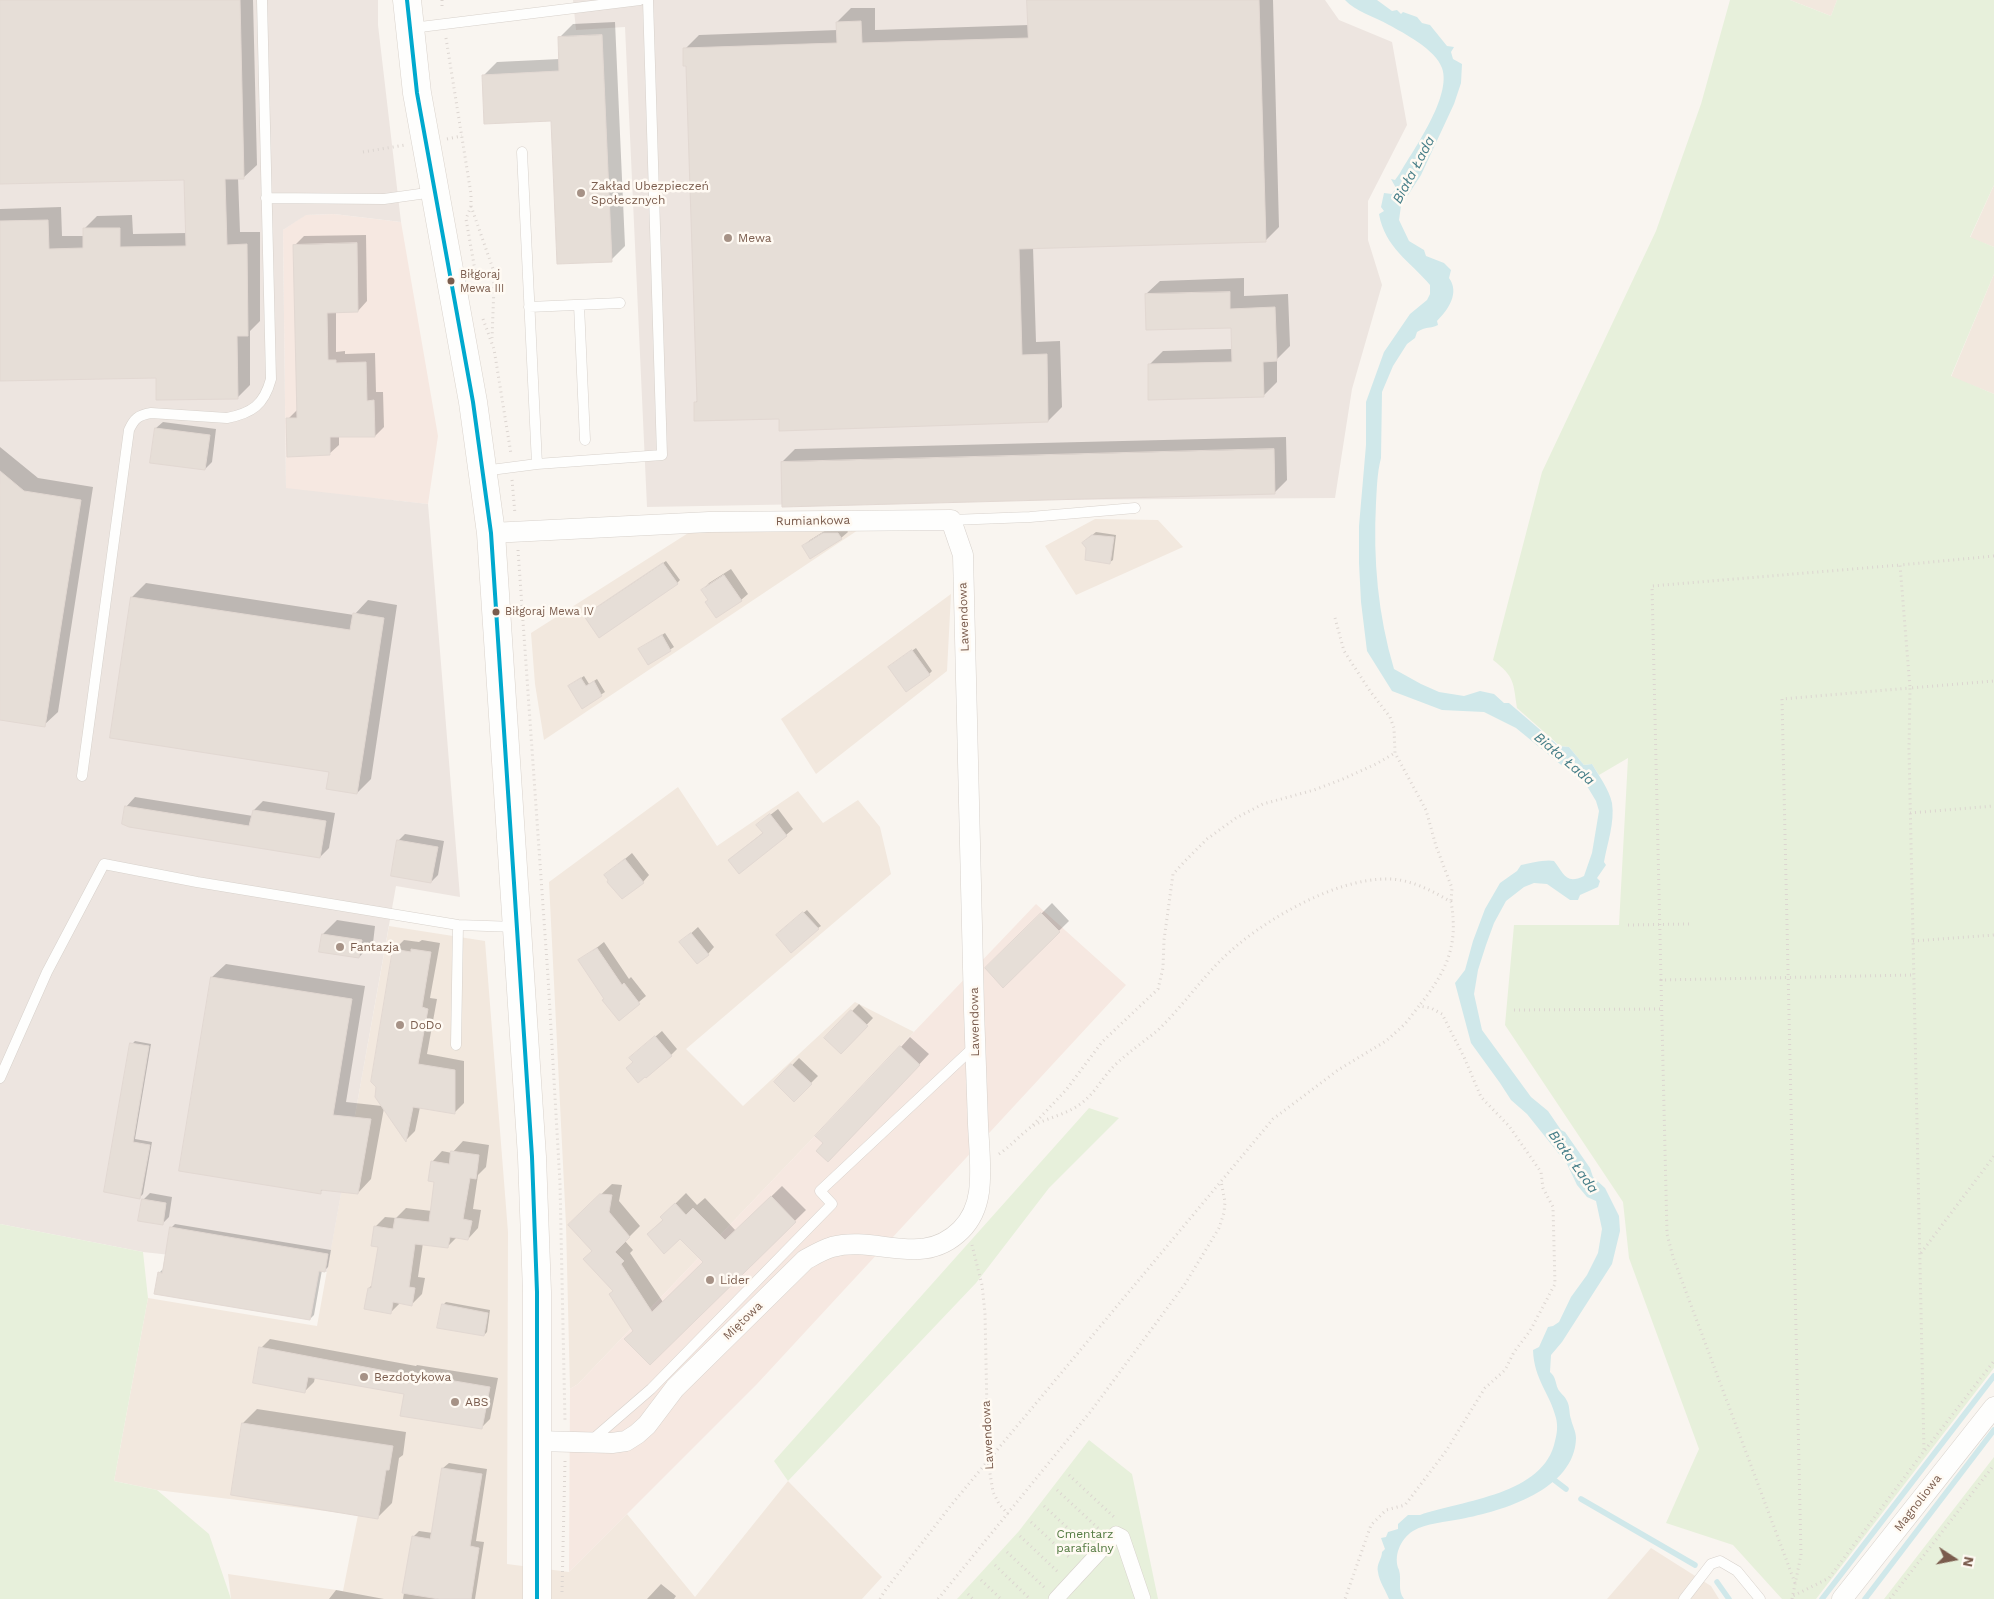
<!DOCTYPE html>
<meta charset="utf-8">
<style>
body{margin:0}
#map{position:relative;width:1994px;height:1599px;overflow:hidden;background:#f9f5f0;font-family:"Work Sans",sans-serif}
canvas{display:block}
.north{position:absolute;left:1929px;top:1534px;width:50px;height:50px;-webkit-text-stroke:4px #fffaf3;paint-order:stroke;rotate:101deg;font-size:14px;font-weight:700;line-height:20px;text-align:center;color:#7a5c4d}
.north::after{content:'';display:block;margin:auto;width:18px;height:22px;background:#7a5c4d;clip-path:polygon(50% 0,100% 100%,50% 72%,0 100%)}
</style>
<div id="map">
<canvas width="1994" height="1599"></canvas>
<div class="north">N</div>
</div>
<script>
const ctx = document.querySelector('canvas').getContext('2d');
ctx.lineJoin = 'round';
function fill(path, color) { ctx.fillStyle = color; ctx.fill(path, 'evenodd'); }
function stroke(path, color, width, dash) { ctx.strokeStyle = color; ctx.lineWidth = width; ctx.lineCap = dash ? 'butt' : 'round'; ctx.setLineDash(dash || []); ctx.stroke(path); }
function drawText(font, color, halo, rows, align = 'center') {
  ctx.font = font + ' "Work Sans",sans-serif'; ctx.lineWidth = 5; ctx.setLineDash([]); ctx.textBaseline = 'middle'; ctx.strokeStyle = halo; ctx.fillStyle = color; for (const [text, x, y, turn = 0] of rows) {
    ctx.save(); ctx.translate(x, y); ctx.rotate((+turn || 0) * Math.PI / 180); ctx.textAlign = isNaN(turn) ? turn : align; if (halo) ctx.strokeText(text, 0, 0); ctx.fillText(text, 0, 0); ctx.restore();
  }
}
fill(new Path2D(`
 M1790,0H1837L1831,16Z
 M1994,185V247L1970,238Z
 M1994,274V394L1951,377Z
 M1095,519L1158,520L1183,547L1076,595L1045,546Z
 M864,526L544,740L535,684L531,633L693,530Z
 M951,594L947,671L816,774L781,719Z
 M678,787L717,846L798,791L823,823L858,800L880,827L891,874L686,1049L743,1106L855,1002L914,1032L578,1384L570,1389L566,1225L549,882Z
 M389,926L485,941L508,1232L507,1564L569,1572L627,1514L695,1597L788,1481L882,1577L862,1599H231L228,1574L343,1591L358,1515L157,1490L114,1481L148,1298L317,1326Z
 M1651,1548L1711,1586L1719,1599H1607Z`), '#f2e8de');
fill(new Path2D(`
 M334,214L401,222L438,436L428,504L286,489L283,230L305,215Z
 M1036,904L1126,985L757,1384L569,1572L570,1389L578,1384Z`), '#f6e8e1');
fill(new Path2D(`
 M0,0H378V25L401,222L334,214L306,215L283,230L286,488L428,504L460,897L396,886L327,1272L143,1252L0,1224Z
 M573,0H1325L1339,20L1392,42L1407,125L1368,201V240L1382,285L1352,389L1335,498L1033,500L647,507L625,27L576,30Z`), '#ede5e0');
fill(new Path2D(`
 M1730,0H1790L1831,16L1837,0H1994V185L1970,237L1994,247V274L1951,376L1994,394V1368L1816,1599H1782L1733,1545L1666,1523L1699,1449L1629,1258L1623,1202L1505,1025L1514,925H1619L1628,758L1599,775L1592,764L1584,765L1569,747L1560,746L1517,708C1513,682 1515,677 1493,660L1542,472L1656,231L1701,104Z
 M1089,1108L1119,1118L1049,1188L976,1283L788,1481L774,1461Z
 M0,1224L143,1252L148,1298L114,1481L157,1490L209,1534L231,1599H0Z
 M1089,1440L1132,1474L1158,1599H957L1019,1531Z
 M1994,1457V1599H1884Z`), '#e7f0db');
fill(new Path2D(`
 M1345,0H1377L1392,11L1397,10L1401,14L1403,12L1417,17L1422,23L1430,25L1447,46L1454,47L1451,52L1453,59L1462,64L1461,83L1454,104L1421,175L1401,206L1399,220L1409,241L1424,250L1426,256L1444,263L1451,270L1449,278C1460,293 1448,310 1437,321L1438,325C1430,329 1426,326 1417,332L1415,338L1407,344L1393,366L1382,392L1381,458C1377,473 1377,488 1376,503C1373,560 1378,615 1394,669L1421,684L1439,692L1464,696L1480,691L1494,694L1504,703H1509L1559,746L1569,747L1584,765L1592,764C1599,776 1609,789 1612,803C1615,822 1607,844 1604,862L1606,865L1597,878L1600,881L1598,887L1580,895L1578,900H1570L1547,884L1534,883L1524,887L1506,901L1494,923L1486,945L1478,970L1474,994L1482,1030L1531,1097L1548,1111L1561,1130L1565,1132L1590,1168L1593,1177L1605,1188L1619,1216L1620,1231L1612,1264L1562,1342L1551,1355L1550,1372C1556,1377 1555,1382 1558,1389C1560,1393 1565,1396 1567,1401C1570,1406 1569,1414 1571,1419C1572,1425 1576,1431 1576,1438C1575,1490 1502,1511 1461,1519C1446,1522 1426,1523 1413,1531C1400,1539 1393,1557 1399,1570C1402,1580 1397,1590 1404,1599H1389C1386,1591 1379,1581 1378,1572C1376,1564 1382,1559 1382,1552L1385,1549L1381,1538L1386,1537L1388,1532L1398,1529V1524L1408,1515H1420C1463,1500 1544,1495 1555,1441C1557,1434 1558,1426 1556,1418C1550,1393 1534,1380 1533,1350L1539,1347L1548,1327L1553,1326L1559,1322L1571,1297L1587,1275L1598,1253L1602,1229L1596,1201L1587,1197L1577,1185L1567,1164L1527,1114L1511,1100L1500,1083L1471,1043L1455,983L1465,970L1473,941L1485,909L1500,883L1517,871L1521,865C1529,863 1547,859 1554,861C1564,873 1565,885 1584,876L1592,853L1599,811L1596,801L1587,786L1516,728L1484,712L1442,710L1392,691L1367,651L1361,602L1359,563V526L1366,445V402L1384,352L1410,314L1427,300L1430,294V285C1410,261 1385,248 1379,214L1384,211L1381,207L1384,193L1392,194L1396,188L1391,179L1395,180L1400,173C1414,149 1452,96 1442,68C1436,50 1404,33 1389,25C1375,17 1355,11 1345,0Z`), '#d0e8ea');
fill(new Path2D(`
 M0,0H253L257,165L243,178H238L240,232H260V321L250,331V385L237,398L157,377L0,380V209L61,207L62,236H84V229L97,216L132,215L133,234L187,233L186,179L0,183Z
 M1028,0H1273L1279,227L1265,241L1033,247L1036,342L1060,341L1062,407L1048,421L780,418L695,403L699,399L687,64L685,49L699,35L838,30L837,22L851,8H875V30L1029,25Z
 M615,22L625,246L611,260L552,120L483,76L497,62L560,59L559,38L573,24Z
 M366,235L367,301L358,311H336V352L345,351V354L375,353L376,392H383L384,427L375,436H339V445L329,454L288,419L297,410L295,245L304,236Z
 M1244,278V296L1288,294L1290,346L1277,359V382L1263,396L1149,365L1163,351L1233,349L1232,326L1146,294L1160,281Z
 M163,422L216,429L212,462L205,469L156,428Z
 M1286,437L1287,480L1274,493L782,462L795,449Z
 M0,447L38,478L93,487L58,712L44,725L0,717Z
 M831,527H845L848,532L841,538L804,546L810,540Z
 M1096,532L1116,535L1113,560L1110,562L1086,540Z
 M666,561L680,580L677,583L589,613Z
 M731,569L748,594L741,600H709L703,590L709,583Z
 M146,583L354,615L368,600L397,605L371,779L357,793L330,771L111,737L132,597Z
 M665,633L674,647L648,664L643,647Z
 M916,648L932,671L929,674L893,664Z
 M584,676L589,684L597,679L605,692L582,707L569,686Z
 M135,797L253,816L254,810L263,801L335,813L329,848L320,857L126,807Z
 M778,809L793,829L786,835L729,860L764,832L765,819Z
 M405,834L444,841L438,875L431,882L398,841Z
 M632,853L649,875L643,882L610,880L606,875Z
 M1052,903L1069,921L1003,986L987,968Z
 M807,910L821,926L818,928L780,932Z
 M337,920L375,926L373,943L359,957L323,934Z
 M698,927L714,947L708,954L688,936Z
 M404,940L419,942L422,940L440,943L430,998L437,999L427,1054L464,1061V1103L455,1112L420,1107L415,1131L406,1140L384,1108L371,1179L358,1193L324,1189L320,1192L212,977L226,964L365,986L346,1102L382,1106L395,949Z
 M604,942L629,979L631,977L646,996L619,1019L580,961Z
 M859,1004L873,1018L841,1052L826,1038Z
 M662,1031L677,1049L671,1055L634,1062L637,1052Z
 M910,1037L929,1054L838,1151L825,1143L901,1047Z
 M135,1041L151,1044L135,1139L152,1142L143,1194L140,1197L106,1191L132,1044Z
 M799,1058L818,1076L794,1100L776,1082Z
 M463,1141L489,1145L486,1167L478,1175L473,1209L481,1210L478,1228L468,1239L457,1237L447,1247L423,1243L418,1277L425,1278L422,1294L412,1304L401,1302L390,1313L369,1288L373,1284L379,1246L375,1227L385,1217L396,1218L406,1208L432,1211L436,1181L432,1162L442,1151L452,1153Z
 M612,1184L622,1185L619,1201L640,1226L625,1241L633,1250L630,1253L663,1302L704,1262L680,1237L648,1234L664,1219L662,1217L686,1193L697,1205L705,1198L736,1231L782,1186L806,1210L650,1363L593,1251L569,1225Z
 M150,1193L172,1197L169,1217L162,1224L143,1200Z
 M175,1224L331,1250L328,1267L324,1271L322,1270L314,1315L310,1319L159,1273L163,1269L171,1228Z
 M446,1302L490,1310L487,1332L484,1335L443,1305Z
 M270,1339L416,1366L417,1365L498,1378L490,1419L481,1428L405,1393L315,1377L314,1382L305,1391L261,1348Z
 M257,1409L406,1432L403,1455L399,1458L392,1503L378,1517L232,1494L243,1423Z
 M449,1463L487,1469L476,1541L484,1542L475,1599H403L413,1537L419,1531L433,1533L443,1468Z
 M661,1584L676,1596L674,1599H647Z
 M336,1590L384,1599H329Z`), '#0003');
stroke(new Path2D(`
 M1549,1476L1566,1489
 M1581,1499L1695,1565
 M1717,1582L1729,1599
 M1822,1599L1994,1376
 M1865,1599L1994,1430`), '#d0e8ea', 5.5);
const building = new Path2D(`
 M0,0H240L244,179H225L227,245L247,244L248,336H237L238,399L156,400V378L0,381V221L48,220L49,249L83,248V228H120V247L186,246L184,180L0,184Z
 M1027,0H1259L1266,242L1019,249L1022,355L1047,354L1048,422L779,431V419L694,421V402H697L686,66H683V48L837,43L836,22L861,21L862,43L1028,38Z
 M602,35L612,262L557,264L551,121L484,124L482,75L559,71L558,37Z
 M357,243L358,312L327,313L328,360H336V363L366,362L367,401L374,400L375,437H330V455L287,457L286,418H297L293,245Z
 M1230,292V309L1275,307L1277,361L1263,362L1264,397L1148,400V364L1232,362L1231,328L1146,330L1145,294Z
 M155,428L210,435L205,470L150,463Z
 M1274,449L1275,494L782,507L781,462Z
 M0,471L24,491L81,500L45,727L0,720Z
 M823,533H838L842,539L810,559L802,546Z
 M1092,535L1114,537L1110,564L1085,560L1086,548L1082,543Z
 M663,563L678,584L599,638L584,616Z
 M724,575L742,601L716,618L705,602L708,600L701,590Z
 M131,597L350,630L353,613L384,618L357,794L326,789L329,772L110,738Z
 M662,635L671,651L648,665L638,649Z
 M912,650L930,675L906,692L888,667Z
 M581,678L586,686L594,681L602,696L582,709L568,686Z
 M125,806L249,826L253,810L326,821L320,858L129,827L122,824Z
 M770,814L787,836L739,874L728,860L763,833L756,825Z
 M397,840L438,847L431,883L391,876Z
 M625,859L644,883L622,899L607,882L608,880L604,875Z
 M803,912L819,929L791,953L776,935Z
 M1041,913L1060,932L1003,988L985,968Z
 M691,933L709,955L697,964L679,942Z
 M322,934L362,940L359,958L319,952Z
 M597,948L622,985L624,983L640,1004L619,1021L602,1000L604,999L578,960Z
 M393,949L411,952V949L431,952L422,1007L428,1009L418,1064L455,1070V1114L413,1107L406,1142L375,1097L376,1087L371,1082Z
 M211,977L352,999L333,1115L371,1119L358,1194L321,1190V1194L179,1171Z
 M851,1010L868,1026L841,1054L824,1038Z
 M655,1036L672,1056L646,1078L645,1077L638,1083L626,1068L633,1062L629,1058Z
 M130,1043L149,1046L133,1142L150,1145L140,1199L104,1192Z
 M900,1046L920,1065L828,1162L816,1151L823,1143L815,1136Z
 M791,1064L812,1084L794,1102L774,1082Z
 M451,1151L479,1155L476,1179L470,1178L463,1219L472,1221L468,1240L450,1237L448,1248L415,1244L409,1287L415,1288L412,1306L393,1302L391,1314L364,1309L368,1288H371L378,1247L371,1246L374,1226L393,1229L395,1218L429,1222L434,1182L428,1181L431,1161L449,1164Z
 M600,1194L612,1195L609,1212L630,1237L615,1252L624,1261L621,1264L652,1312L703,1262L680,1239L664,1254L647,1234L663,1220L660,1217L675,1203L686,1215L693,1208L725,1240L771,1196L796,1222L650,1365L624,1339L633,1331L609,1294L613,1291L583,1259L592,1251L568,1225Z
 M142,1199L166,1203L163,1225L138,1221Z
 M170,1227L328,1254L325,1272L319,1271L310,1320L154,1294L158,1272L162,1273Z
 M442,1304L488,1313L484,1336L437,1328Z
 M259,1347L407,1375V1373L490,1387L482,1429L400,1416L404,1394L308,1377L305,1393L253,1383Z
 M242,1423L393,1446L389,1470H386L378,1519L231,1495Z
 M442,1468L482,1474L470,1546L479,1548L471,1599H439L402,1593L412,1536L430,1539Z`);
fill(building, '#e6ded7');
stroke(building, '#e2d8d2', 1);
const service = new Path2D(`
 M412,28L640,0
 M522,152L537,464
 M266,198L384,199L434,192
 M579,305L585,440
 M529,307L620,303
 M483,471L537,464L662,455L648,0
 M951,520L1030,517L1135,508
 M82,776L129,430C134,419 138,415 151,413L227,418C252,413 264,405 271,379L262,0
 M456,1045L458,925
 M0,1078L47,972L104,864L197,882L458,925L516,927
 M592,1440L651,1389L832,1204L820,1191L974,1047
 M1684,1599L1711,1564L1720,1561L1737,1571L1760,1599`);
const pedestrian = new Path2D(`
 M1056,1599L1116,1534L1122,1537L1143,1599`);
const minor = new Path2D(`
 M491,533L709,522L951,520L963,555C967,706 971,858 974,1010C975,1048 977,1086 978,1124C979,1147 982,1170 979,1192C977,1206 971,1220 961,1230C922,1269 877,1235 832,1247C822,1250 814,1255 805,1260L675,1388L647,1425L637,1434L626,1441L612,1443L537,1441
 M1842,1599L1994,1407`);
const secondary = new Path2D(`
 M407,0L417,93L473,402L491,533L532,1157L537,1292V1599`);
stroke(service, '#d7d1cb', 11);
stroke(pedestrian, '#d7d1cb', 16);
stroke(minor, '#d7d1cb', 21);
stroke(secondary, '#d9d2cb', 29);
stroke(new Path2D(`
 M442,0V9
 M446,38L471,194V206L466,219L476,276
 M447,139L462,136
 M363,152L405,145
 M471,206L493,269L494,287L492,338
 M483,319L494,349L511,454
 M512,480L515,514
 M518,550L548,977L560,1183L565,1422
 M1994,556L1900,565L1910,688L1994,681
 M1335,618L1344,651L1370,691L1390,717L1394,728L1395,753L1426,810L1436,846L1452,888L1451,902
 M1910,813L1994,806
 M1628,925L1690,924
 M1913,941L1994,935
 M1661,980L1652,586L1900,565
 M1514,1010L1662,1009
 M1033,1125L1066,1090L1102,1042L1158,989L1163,968L1164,940L1173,874L1186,860L1207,839L1236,818L1263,804L1314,790L1343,779L1376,764L1395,753
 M999,1154C1011,1146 1020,1135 1031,1127C1046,1118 1065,1115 1079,1105C1094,1095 1102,1078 1114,1066C1128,1052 1144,1042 1158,1030C1181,1008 1199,982 1221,960C1258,923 1334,878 1388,879C1410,879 1433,891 1451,902C1459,946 1446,972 1419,1006
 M972,1245L982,1285L985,1313L988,1461L993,1492L999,1504L1008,1514
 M1921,1253L1994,1156
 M1925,1450L1994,1361
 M1069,1475L1114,1517
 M1057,1490L1099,1529
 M1044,1506L1086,1545
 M1031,1522L1071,1559
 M1020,1536L1058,1572
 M1007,1552L1045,1588
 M995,1565L1030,1599
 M981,1580L1001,1599
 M1795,1583L1673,1257L1667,1234L1661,980L1914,975
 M562,1592L565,1461
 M968,1594L973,1599
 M880,1599L884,1592L952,1504L1273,1119L1338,1070L1386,1041L1405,1024L1419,1006L1431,1008L1442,1014L1464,1057L1481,1097L1509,1126L1541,1172L1543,1188L1553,1207L1555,1284L1530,1331L1514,1352L1505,1370L1485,1388L1446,1451L1405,1505L1386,1510L1371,1525L1345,1599
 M938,1599L1091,1411L1185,1284L1219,1228L1224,1213L1225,1202L1221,1181
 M1792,1599L1801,1555L1782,699L1910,688L1909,749L1924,1451L1829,1578L1793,1596
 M1890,1599L1994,1465`), '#dcd5d0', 3, [1, 4]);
stroke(service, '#fefefd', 10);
stroke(pedestrian, '#fefefd', 15);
stroke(minor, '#fefefd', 20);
stroke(secondary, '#fefefd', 28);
stroke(new Path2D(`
 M407,0L417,93L473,402L491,533L532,1157L537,1292V1599`), '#00a9ce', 4);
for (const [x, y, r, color] of [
 [581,193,5,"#a69286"],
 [728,238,5,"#a69286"],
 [451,281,4.5,"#7a5c4d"],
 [496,612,4.5,"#7a5c4d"],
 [340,947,5,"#a69286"],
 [400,1025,5,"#a69286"],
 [710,1280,5,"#a69286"],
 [364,1377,5,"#a69286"],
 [455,1402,5,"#a69286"]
]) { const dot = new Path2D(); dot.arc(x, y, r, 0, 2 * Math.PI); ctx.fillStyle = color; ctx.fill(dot); stroke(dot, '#fffaf3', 2); }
drawText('11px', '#7a5c4d', '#fffaf3', [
 ["Biłgoraj",460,275],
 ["Mewa III",460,289],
 ["Biłgoraj Mewa IV",505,612]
], 'left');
drawText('12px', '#7a5c4d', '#fffaf3', [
 ["Zakład Ubezpieczeń",591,186],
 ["Społecznych",591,200],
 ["Mewa",738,238],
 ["Fantazja",350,947],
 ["DoDo",410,1025],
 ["Lider",720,1280],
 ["Bezdotykowa",374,1377],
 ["ABS",465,1402]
], 'left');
drawText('12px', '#7a5c4d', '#fffaf3', [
 ["Rumiankowa",813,521,-1],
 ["Lawendowa",964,617,-92],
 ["Lawendowa",975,1022,-91],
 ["Miętowa",743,1321,-44],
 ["Lawendowa",988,1435,-93],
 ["Magnoliowa",1918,1503,-52]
]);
drawText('12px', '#537a41', '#fffaf3', [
 ["Cmentarz",1085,1534],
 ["parafialny",1085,1548]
]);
drawText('italic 14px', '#437c86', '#fffaf3', [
 ["Biała Łada",1414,170,-62],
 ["Biała Łada",1564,759,40],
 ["Biała Łada",1573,1162,54]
]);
</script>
